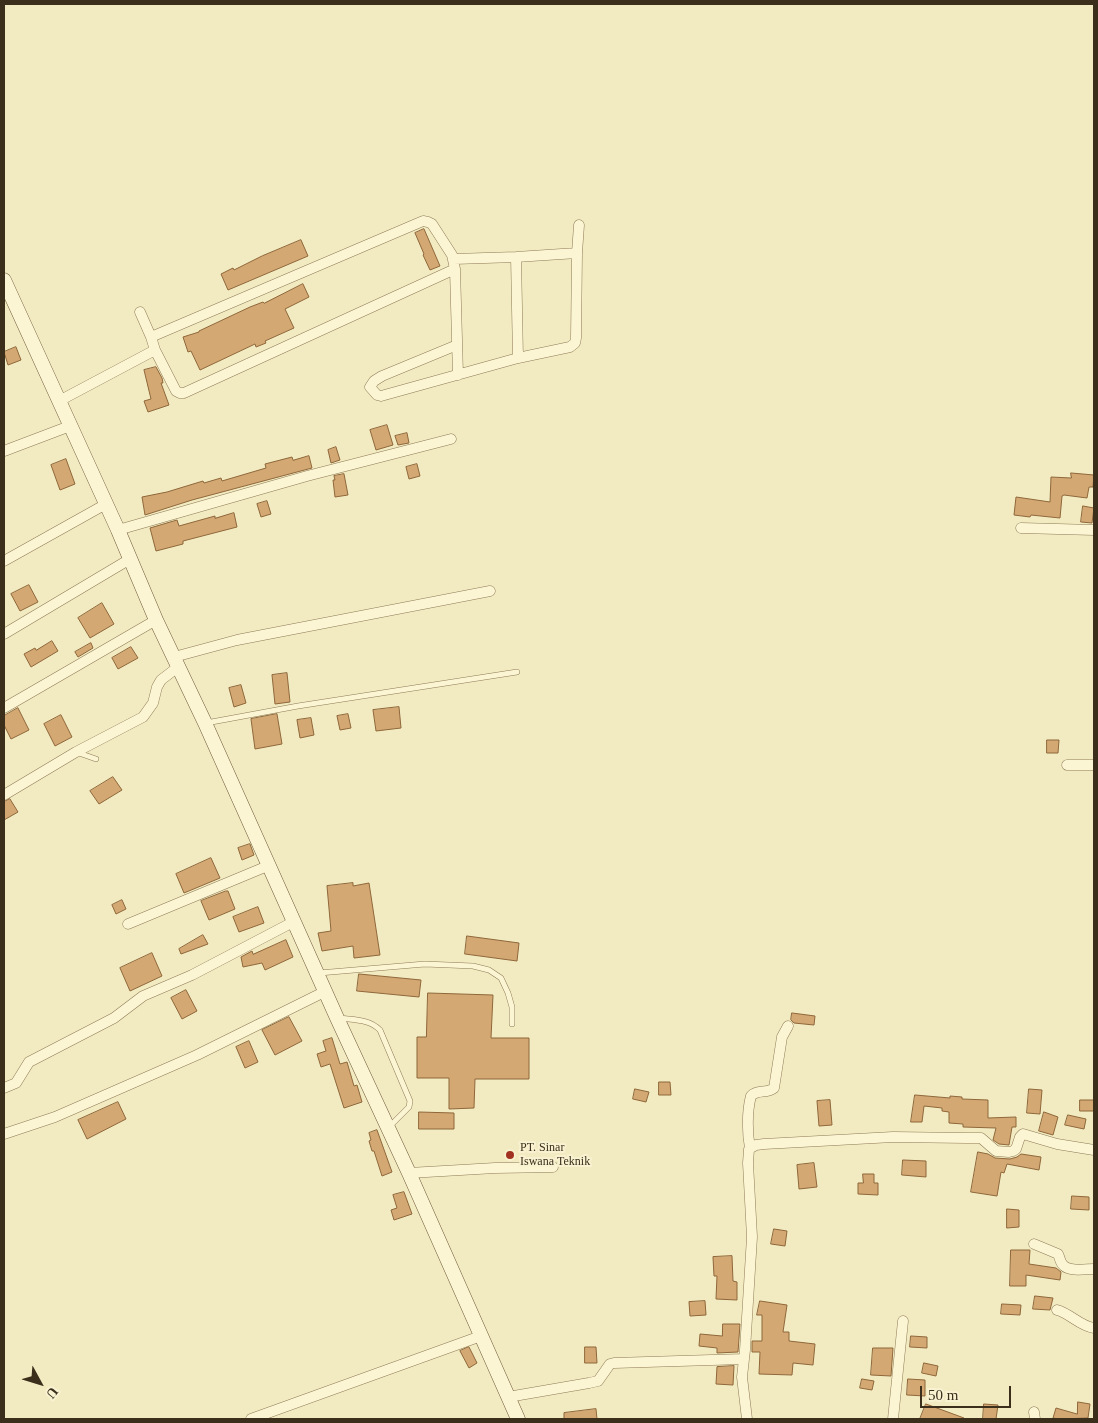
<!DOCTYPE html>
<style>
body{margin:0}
#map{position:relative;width:1098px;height:1423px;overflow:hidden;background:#f2eac0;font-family:"Times New Roman",serif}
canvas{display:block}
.frame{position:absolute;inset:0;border:5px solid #3b2f1c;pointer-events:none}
.north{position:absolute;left:15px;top:1358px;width:50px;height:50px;-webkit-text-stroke:4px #f8f2d1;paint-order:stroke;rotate:129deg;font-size:14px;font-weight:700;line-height:20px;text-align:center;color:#3b2f1c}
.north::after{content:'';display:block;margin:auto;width:18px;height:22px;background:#3b2f1c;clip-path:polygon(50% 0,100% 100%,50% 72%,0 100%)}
.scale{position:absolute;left:920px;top:1386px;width:91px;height:22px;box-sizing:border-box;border:2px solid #3b2f1c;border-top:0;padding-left:6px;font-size:15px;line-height:18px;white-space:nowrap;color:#3b2f1c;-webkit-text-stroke:4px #f8f2d1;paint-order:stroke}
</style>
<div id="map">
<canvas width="1098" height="1423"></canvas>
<div class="frame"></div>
<div class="north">U</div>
<div class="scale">50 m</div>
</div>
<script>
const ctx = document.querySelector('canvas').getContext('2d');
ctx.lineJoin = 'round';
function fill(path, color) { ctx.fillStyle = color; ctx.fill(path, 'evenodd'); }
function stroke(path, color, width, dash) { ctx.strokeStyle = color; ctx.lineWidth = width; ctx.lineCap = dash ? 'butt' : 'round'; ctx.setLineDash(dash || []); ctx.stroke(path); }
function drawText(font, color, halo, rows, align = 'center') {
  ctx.font = font + ' "Times New Roman",serif'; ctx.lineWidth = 4; ctx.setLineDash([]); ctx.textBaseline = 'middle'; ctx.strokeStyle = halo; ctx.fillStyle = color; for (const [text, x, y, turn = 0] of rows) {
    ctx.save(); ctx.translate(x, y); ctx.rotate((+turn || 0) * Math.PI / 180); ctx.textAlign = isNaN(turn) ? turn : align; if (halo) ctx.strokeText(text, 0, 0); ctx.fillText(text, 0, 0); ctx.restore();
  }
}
const building = new Path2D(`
 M424,229L440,266L430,270L423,255L424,254L415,233Z
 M301,240L308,256L228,290L221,274L233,268L234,270L262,256Z
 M303,284L309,297L285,309L294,328L265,341L266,343L256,347L255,344L200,370L191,351L188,352L183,337L199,332V331L250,307L263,302L264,303Z
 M16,347L21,360L8,365L4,352Z
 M156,367L162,378L163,383H161L169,405L148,412L144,401L151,399L144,370Z
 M387,425L393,445L376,450L370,430Z
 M407,433L409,443L398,445L395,436Z
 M336,447L340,460L331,463L328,450Z
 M309,456L312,468L192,500L145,515L142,497L167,492L203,481L204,483L221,478L222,481L266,468L265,464L292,457L293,460Z
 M66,459L75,484L60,490L51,465Z
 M417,464L420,476L409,479L406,467Z
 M1071,473L1094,475L1093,487H1089L1087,498L1064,495L1062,496L1060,518L1031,515L1030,517L1014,515L1016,497L1050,502L1051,477L1071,478Z
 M344,474L348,495L335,497L333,480H335L334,476Z
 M267,501L271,514L261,517L257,504Z
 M1083,506L1094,508L1092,523L1081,522Z
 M234,513L237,527L183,541V544L156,551L150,528L177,520L179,526L215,516V518Z
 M29,585L38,602L20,611L11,594Z
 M102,603L114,624L90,638L78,618Z
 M52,641L58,651L31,667L24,654L35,648L36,650Z
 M91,643L93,648L78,657L75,652Z
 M131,647L138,658L118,669L112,658Z
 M287,673L290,702L275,704L272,675Z
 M241,685L246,703L234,707L229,688Z
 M399,707L401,728L376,731L373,710Z
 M18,708L29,730L11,739L4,725V716Z
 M277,714L282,744L255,749L251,719Z
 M348,714L351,728L340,730L337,716Z
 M61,715L72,737L55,746L44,724Z
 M311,718L314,735L300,738L297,720Z
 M1047,740H1059L1058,753H1047Z
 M113,777L122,790L99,804L90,791Z
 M10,799L18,812L4,820V802Z
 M250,844L254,855L242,860L238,848Z
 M211,858L220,878L184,893L176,874Z
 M353,883V886L369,883L380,955L354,958L353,946L322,951L318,933L331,931L327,886Z
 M226,891H228L235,909L209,920L201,901Z
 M122,900L126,909L116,914L112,905Z
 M258,907L264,923L239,932L233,917Z
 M203,935L208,944L181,954L179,949Z
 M467,936L519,943L517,961L465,954Z
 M286,940L293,957L265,970L262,963L243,967L241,957L252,951L253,954Z
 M152,953L162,976L130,991L120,968Z
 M359,974L421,980L419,997L357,991Z
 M186,990L197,1011L182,1019L171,998Z
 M428,993L493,995L491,1038H529V1079H475L474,1108L449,1109V1078H417V1037H426Z
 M792,1013L815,1016L814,1025L794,1023L791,1020Z
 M289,1017L302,1041L275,1055L262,1030Z
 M332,1038L340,1064L347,1062L354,1086L357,1085L362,1102L344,1108L330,1064L321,1067L317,1054L326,1051L323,1041Z
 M249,1041L258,1062L245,1068L236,1047Z
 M659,1082H670L671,1095H659Z
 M635,1089L649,1092L646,1102L633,1099Z
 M1029,1089L1042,1090L1040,1114L1027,1113Z
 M915,1095L950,1098V1096L962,1097V1099L988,1100V1118L1016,1117V1127H1012L1009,1145L999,1144L993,1140L996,1128L963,1127V1124L949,1123V1112L942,1111V1108L924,1106L922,1122H911Z
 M830,1100L832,1125L819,1126L817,1101Z
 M1080,1100H1094V1111H1080Z
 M118,1102L126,1119L87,1139L78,1120Z
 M419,1112L454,1113V1129H419Z
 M1044,1112L1058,1117L1053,1135L1039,1131Z
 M1068,1115L1086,1119L1084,1129L1065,1125Z
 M377,1130L392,1172L382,1176L374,1151H372L369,1141L371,1140L369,1133Z
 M978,1152L988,1154L995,1158L1010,1159L1017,1157L1021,1154L1041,1157L1039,1170L1007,1164L1004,1173L1001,1172L997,1196L971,1192Z
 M903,1160L926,1161V1177L902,1175Z
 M814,1163L817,1187L799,1189L797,1165Z
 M863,1174H874V1183H878V1195L858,1194V1183H863Z
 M404,1192L412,1214L394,1220L391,1210L397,1208L393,1195Z
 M1072,1196L1089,1197V1210L1071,1209Z
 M1007,1209L1019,1210V1227L1007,1228Z
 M774,1229L787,1231L785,1246L771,1244Z
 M1011,1250H1030L1029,1264L1056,1268L1061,1272L1060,1280L1026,1275V1286H1010Z
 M732,1256L733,1281L737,1282V1300L716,1299L717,1276H714L713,1257Z
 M1035,1296L1053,1298L1050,1310L1033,1309Z
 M705,1301L706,1315L690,1316L689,1302Z
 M760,1301L787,1305L783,1332H789V1341L815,1344L813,1365L793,1363L792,1375L759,1374L760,1352H752V1341H762V1315H757Z
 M1002,1304L1021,1305L1020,1315L1001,1314Z
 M723,1324H740L738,1352L717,1353V1348L699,1346L700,1334L722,1336Z
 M911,1336L927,1337V1348L910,1347Z
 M469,1347L477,1363L469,1368L460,1351Z
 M585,1347H596L597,1363H585Z
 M873,1348H893L891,1376L871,1375Z
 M924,1363L938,1366L936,1376L922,1373Z
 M734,1366L733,1385L716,1384L717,1367Z
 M862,1379L874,1381L872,1390L860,1388Z
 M908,1379L925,1380V1396L907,1395Z
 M1078,1402L1090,1404L1088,1418L1058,1419L1053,1418L1056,1408L1077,1414Z
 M926,1404L964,1418V1419H920Z
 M984,1404L998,1405L996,1419H983Z
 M596,1409L597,1419H564V1413Z`);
fill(building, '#d3a873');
stroke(building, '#8e673a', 1);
const lane = new Path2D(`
 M206,723L298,706L517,672
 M76,752L96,759
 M319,973L425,964L473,966L489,970L501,978L508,993L512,1007V1024
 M340,1018C354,1020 369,1019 380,1030L410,1101L409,1107L389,1127`);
const street = new Path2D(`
 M423,221L428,222L432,224L452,255L455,269L184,393H180L176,391L155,350L151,337Z
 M516,257L518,358
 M454,259L516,257L577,253
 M455,269L458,375
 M140,312L151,337
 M457,345L382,376L374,381L370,387L377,395L381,396L518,358L570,347L575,343L576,338L577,253L579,225
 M59,401L155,350
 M4,451L70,426
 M1021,528L1094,530
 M118,530L307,476L451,439
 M4,561L106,504
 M4,634L130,559
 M174,657L237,640L490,591
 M4,708L156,620
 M1067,765H1094
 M4,795L76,752L143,717L153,703L157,687L161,680L178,667
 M128,924L270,865
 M4,1088L16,1083L29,1062L114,1018L143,996L192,975L295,921
 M4,1134L55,1117L197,1055L326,991
 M750,1148C747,1132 747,1111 751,1096C757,1089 767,1094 774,1088L782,1037L788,1026
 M409,1173L495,1168L553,1167
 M1034,1244L1058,1254C1060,1258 1060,1263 1064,1266C1071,1272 1086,1269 1094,1269
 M1057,1310C1071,1314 1080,1326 1094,1328
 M508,1397L589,1383L598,1381L610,1364L614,1363L744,1359
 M1034,1412L1035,1419
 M251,1419L481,1336
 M747,1419L742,1377L745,1350L752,1237L748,1163L749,1149L756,1145L764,1144L893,1137L967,1138H981L996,1151L1009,1152L1013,1151L1016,1149L1020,1137L1023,1134L1057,1144L1094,1150
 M893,1419L903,1321`);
const secondary = new Path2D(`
 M4,280L118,530L156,620L205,723L337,1018L409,1173L518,1419`);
stroke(lane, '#8d7b56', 6);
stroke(street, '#8d7b56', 11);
stroke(secondary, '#6e5b3a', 15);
stroke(lane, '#fcf5d4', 5);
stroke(street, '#fcf5d4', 10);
stroke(secondary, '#fcf5d4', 14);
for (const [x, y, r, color] of [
 [510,1155,5,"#a13221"]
]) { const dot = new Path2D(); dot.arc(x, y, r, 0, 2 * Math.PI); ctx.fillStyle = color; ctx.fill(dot); stroke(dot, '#f8f2d1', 2); }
drawText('12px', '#3b2f1c', '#f8f2d1', [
 ["PT. Sinar",520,1148],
 ["Iswana Teknik",520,1162]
], 'left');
</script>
